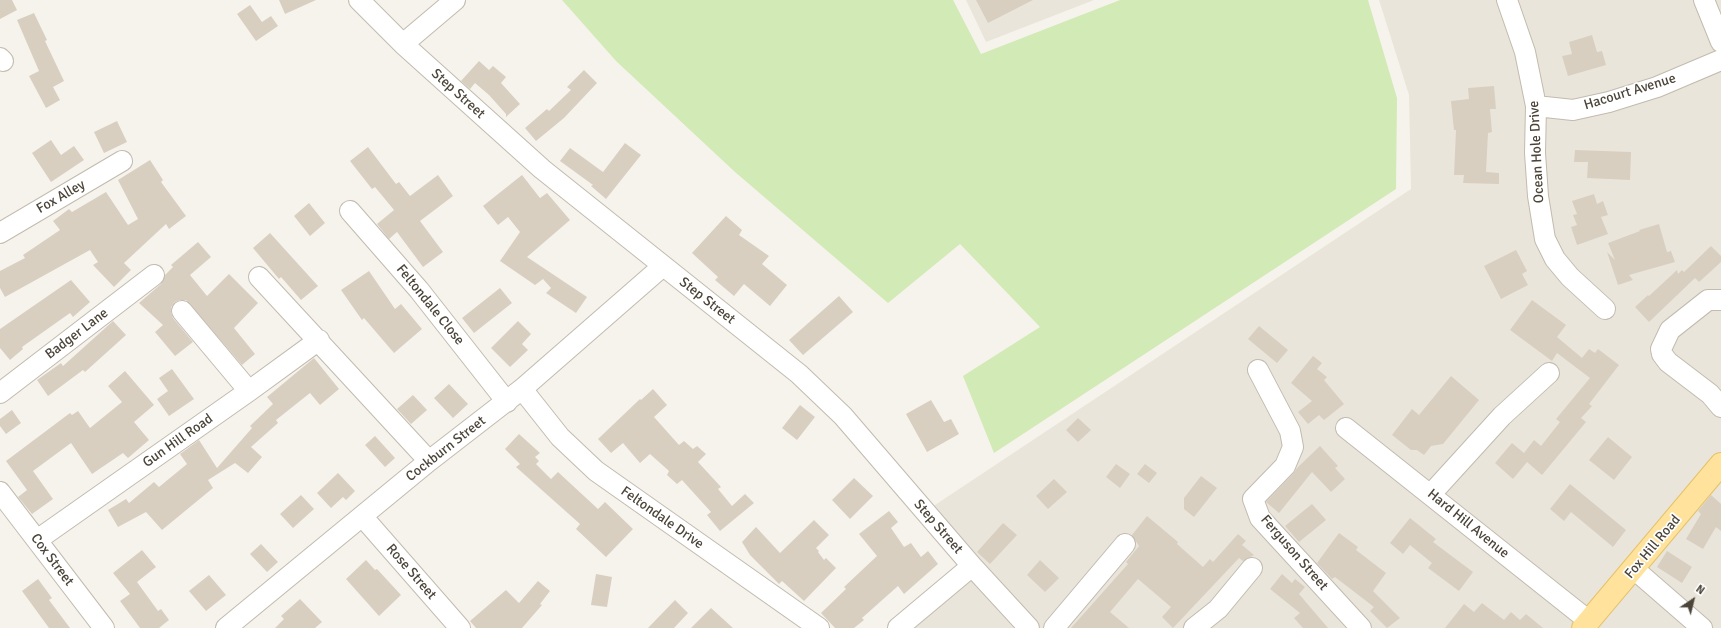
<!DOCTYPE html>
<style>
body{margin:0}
#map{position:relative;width:1721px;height:628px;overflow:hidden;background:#f6f3ec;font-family:Signika,sans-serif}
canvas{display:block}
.north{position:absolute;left:1673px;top:580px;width:40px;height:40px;-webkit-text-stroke:3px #fff;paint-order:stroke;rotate:35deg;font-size:11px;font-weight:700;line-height:16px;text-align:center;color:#4b4439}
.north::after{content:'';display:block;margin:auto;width:14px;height:18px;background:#4b4439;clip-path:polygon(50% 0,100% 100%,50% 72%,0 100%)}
</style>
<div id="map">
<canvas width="1721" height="628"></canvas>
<div class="north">N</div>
</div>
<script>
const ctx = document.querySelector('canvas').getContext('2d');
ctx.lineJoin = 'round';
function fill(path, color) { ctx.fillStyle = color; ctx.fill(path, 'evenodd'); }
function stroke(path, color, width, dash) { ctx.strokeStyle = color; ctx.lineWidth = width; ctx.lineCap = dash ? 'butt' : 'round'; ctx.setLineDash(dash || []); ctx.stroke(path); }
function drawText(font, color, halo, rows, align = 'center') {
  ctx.font = font + ' Signika,sans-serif'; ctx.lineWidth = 3.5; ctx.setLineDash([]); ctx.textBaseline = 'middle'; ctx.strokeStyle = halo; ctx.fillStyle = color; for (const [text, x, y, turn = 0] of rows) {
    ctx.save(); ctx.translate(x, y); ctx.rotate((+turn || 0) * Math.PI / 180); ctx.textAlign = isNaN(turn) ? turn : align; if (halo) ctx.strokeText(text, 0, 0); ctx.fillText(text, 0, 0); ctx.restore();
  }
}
fill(new Path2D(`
 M966,0H1094L986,42Z
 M1379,0H1721V628H891L973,558L929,509L1411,189L1409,95Z`), '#eae5da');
fill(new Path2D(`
 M562,0H953L981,54L1120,0H1368L1397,98L1396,189L994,453L963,376L1040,327L960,244L888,303L735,172L616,61Z`), '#d2eab5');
fill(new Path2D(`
 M0,0H12L17,10L0,19Z
 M279,0H316L285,14Z
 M976,0H1033L988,23Z
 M250,5L262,22L271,16L278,26L256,41L237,14Z
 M34,13L47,40L45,41L64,81L53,87L60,100L46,108L29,76L39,71L17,20Z
 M1592,35L1597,52L1602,51L1606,65L1568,76L1562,56L1572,54L1569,42Z
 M479,61L489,70L493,66L506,77L501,83L520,104L506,117V114L489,95L475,83L470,89L461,81Z
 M584,70L597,83L564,118L536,141L525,128L547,109L549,111L571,90L567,87Z
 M1494,86L1496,109H1490L1492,132L1488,133L1486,172L1499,173V184L1463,183L1464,175H1454L1456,130H1454L1451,101L1469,99L1468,88Z
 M117,121L127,142L104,153L94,132Z
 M51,140L61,155L74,146L84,160L51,182L32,153Z
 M625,143L641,155L606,199L591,186L593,185L560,161L570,148L603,172Z
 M368,147L396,184L399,182L410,196L438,175L453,196L420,221L443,252L423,267L397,232L389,239L377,224L394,210L375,187L372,189L350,161Z
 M1575,150L1631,152L1630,180L1587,178L1588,162H1574Z
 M150,160L163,180L161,182L186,216L169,229L166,224L124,263L131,270L114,287L93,265L98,262L90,250L5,297L0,288V271L25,258L23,255L60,230L53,221L69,209L72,212L106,192L128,225L138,219L118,180Z
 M522,175L540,198L547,193L570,220L527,257L587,297L576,313L546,293L551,288L543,279L535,285L500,261L520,232L508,217L498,225L483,206Z
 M1594,194L1597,204L1603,201L1608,215L1601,217L1608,234L1577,245L1571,227L1577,225L1573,215L1577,214L1572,201Z
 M309,203L325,223L310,236L294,216Z
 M726,216L742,230L739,235L769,256L762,264L787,285L770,306L744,284L734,296L715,280L718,277L692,253Z
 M1659,224L1667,252L1671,251L1675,262L1629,275L1633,280L1618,285L1607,252L1615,260L1608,243L1640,231L1639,230Z
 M270,233L318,286L301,300L281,277L279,279L253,248Z
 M198,242L211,257L190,275L207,296L229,274L258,303L234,328L255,354L242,365L186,300H180L175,302L171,307V313L173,318L193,342L175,356L155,332L163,325L139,303L161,284L165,275L173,267L171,265Z
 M1711,246L1721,256V262L1699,282L1695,278L1649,322L1635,307L1648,295L1649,296L1677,270L1678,274L1682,270L1684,272Z
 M1516,250L1527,271L1522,274L1528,285L1501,299L1484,266Z
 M369,271L395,309L401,304L422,329L394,353L364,318L362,320L341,290Z
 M71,280L90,302L73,317L70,313L22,347L23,349L10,360L0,348V329Z
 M500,288L512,303L474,333L462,318Z
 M839,296L853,312L803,355L789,340Z
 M1532,300L1566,325L1557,337L1582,358L1589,349L1595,353L1598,349L1619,365L1589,404L1592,406L1581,418L1586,422L1542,475L1527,462L1513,479L1495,463L1512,443L1524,453L1534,440L1541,446L1560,422L1556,419L1590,378L1557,353L1552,361L1510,330Z
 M113,321L126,335L85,372L83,370L48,396L37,380L61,363L63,366Z
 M518,321L531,334L522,344L528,350L510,367L491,348Z
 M1259,326L1288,350L1277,363L1248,339Z
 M1313,356L1322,363L1317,369L1327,377L1324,380L1344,404L1324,420L1319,415L1308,424L1298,412L1312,401L1291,383Z
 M314,358L339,389L320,405L310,393L276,420L278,423L251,447L262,457L248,473L235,463L208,480L213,488L162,530L146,512L118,527L108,510L126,499L129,503L154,482L159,487L187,464L180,454L199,440L217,468L252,428L250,426L273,404L267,397Z
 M172,369L194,399L169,416L157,399L168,391L159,378Z
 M125,371L154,405L134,422L149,440L128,458L123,453L92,474L71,443L33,471L53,499L32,514L18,497L27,490L6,461L70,413L72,415L78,411L90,428L122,402L108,386Z
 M1451,376L1479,400L1443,444L1431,446L1424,455L1417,450H1411L1392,435L1412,409L1419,415Z
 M449,384L468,404L453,418L434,398Z
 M653,389L667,405L654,417L679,445L684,441L693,449L697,446L706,454L698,462L721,487L718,489L732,506L745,494L754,503L720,531L707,515L711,512L682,480L677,484L667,475L669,471L650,454L640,463L623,443L611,453L598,439L640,399L641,400Z
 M413,395L427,410L411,424L397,409Z
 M931,400L944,422L951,419L959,434L927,452L906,414Z
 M800,405L815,417L797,440L782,428Z
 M12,410L21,423L6,434L0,426V419Z
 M1078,418L1091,430L1078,442L1066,430Z
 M519,434L540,453L535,457L539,461L536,464L551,479L558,472L598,509L605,502L633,529L606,557L576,529L580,524L516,467L520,464L505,449Z
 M375,436L395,458L385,467L365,445Z
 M1608,437L1632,457L1614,480L1589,460Z
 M1320,446L1338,466L1335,468L1345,479L1331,492L1312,472L1279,513L1266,502L1293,474L1297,468Z
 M1116,464L1130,474L1120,488L1106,477Z
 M1145,464L1157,473L1149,483L1137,474Z
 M338,473L355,491L346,500L343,497L331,508L317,493Z
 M1201,476L1217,488L1194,517L1184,509V498Z
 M854,478L873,496L850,519L832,500Z
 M1054,479L1067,492L1048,509L1036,496Z
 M1570,484L1626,530L1613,547L1571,512L1564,521L1550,509Z
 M301,495L314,509L293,528L280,514Z
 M1711,495L1721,504V531L1716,527L1703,549L1686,539L1701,514L1698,511Z
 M1312,504L1326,520L1299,542L1285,526Z
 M889,511L898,522L891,528L904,547L911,543L921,557L928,551L938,564L904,594L898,586L862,618L864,620L854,628H835L821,613L846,589L844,587L877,556L859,534Z
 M1147,516L1178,542L1177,544L1203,567L1210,559L1213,562L1238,534L1246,541L1242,545L1254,555L1243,561L1239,558L1173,628L1162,617L1171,607L1138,579L1110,612L1129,628H1071L1128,564L1126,562L1139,546L1132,535Z
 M1410,518L1436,539L1433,542L1473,572L1459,591L1428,568L1432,563L1410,545L1403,554L1390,543Z
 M814,520L829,535L816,548L819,551L818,552L824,560L826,558L836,568L804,601L782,581L779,584L750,555L742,542L756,527L780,553Z
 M1003,523L1017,535L990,564L977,552Z
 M1339,533L1358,547L1356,550L1386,573L1373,591L1400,618L1387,628L1370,611L1374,607L1335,577L1332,579L1317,563Z
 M261,544L278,562L267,572L250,554Z
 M142,550L156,567L137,582L158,611L161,609L169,620L159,628H140L120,601L130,594L113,573Z
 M1667,551L1692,567L1682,583L1657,567Z
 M366,560L375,570L377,569L401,595L379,616L346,579Z
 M1040,560L1059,578L1045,592L1027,575Z
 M596,574L612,577L607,607L591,605Z
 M1282,574L1292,583L1295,579L1305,587L1299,594L1328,628H1303L1294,618L1300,613L1270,589Z
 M209,575L226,595L206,611L189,591Z
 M38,579L52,598L49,600L70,628H49L22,591Z
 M538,581L550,591L540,604L542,605L522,628H476L470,621L506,590L519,603Z
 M300,599L322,622L315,628H275L284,619L281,616Z
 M675,600L688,613L674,628H648Z
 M1482,603L1504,620L1511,612L1520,620L1526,614L1543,628H1445L1464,604L1474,612Z
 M711,608L733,628H691Z`), '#d8cfc1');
const minor = new Path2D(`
 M359,0L403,44L542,169L799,374L843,416L972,566L1029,628
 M1507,0L1525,52L1536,106L1535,153L1538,196L1545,239L1555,259L1570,277L1605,309
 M1704,0L1721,42
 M403,44L455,0
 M0,58L3,61
 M1536,106L1573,110L1609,102L1657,87L1721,60
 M350,211L419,290L507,402
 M0,233L122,161
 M259,277L429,461
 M1721,300H1708L1670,330L1661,349L1662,354L1668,362L1710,394L1721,407
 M182,311L249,391
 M1258,370L1290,431L1293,447L1285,466L1253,499L1260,518L1361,628
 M522,389L560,437L596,471L819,628
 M0,393L154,275
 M1346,428L1589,621
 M0,492L104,628
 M1431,494L1502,416L1549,373
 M362,516L460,628
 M37,540L249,391L319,340
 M1634,569L1702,628
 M226,628L429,461L522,389L663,266
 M898,628L972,566
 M1054,628L1125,544
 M1194,628L1218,609L1252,568`);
const major = new Path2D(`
 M1583,628L1721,464`);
stroke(minor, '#c2bbae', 22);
stroke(major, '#e6c16a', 24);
stroke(minor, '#fff', 20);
stroke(major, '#ffe39c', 22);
drawText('14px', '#4b4439', '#fff', [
 ["Hacourt Avenue",1630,92,-17],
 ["Step Street",458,94,42],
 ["Ocean Hole Drive",1537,152,-93],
 ["Fox Alley",61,197,-30],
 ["Step Street",707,301,38],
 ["Feltondale Close",430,305,51],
 ["Badger Lane",77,334,-37],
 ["Gun Hill Road",178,441,-35],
 ["Cockburn Street",446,449,-38],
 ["Feltondale Drive",662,518,35],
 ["Hard Hill Avenue",1468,524,39],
 ["Step Street",938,527,49],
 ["Fox Hill Road",1653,547,-50],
 ["Ferguson Street",1294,553,49],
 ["Cox Street",52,560,53],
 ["Rose Street",411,572,49]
]);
</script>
